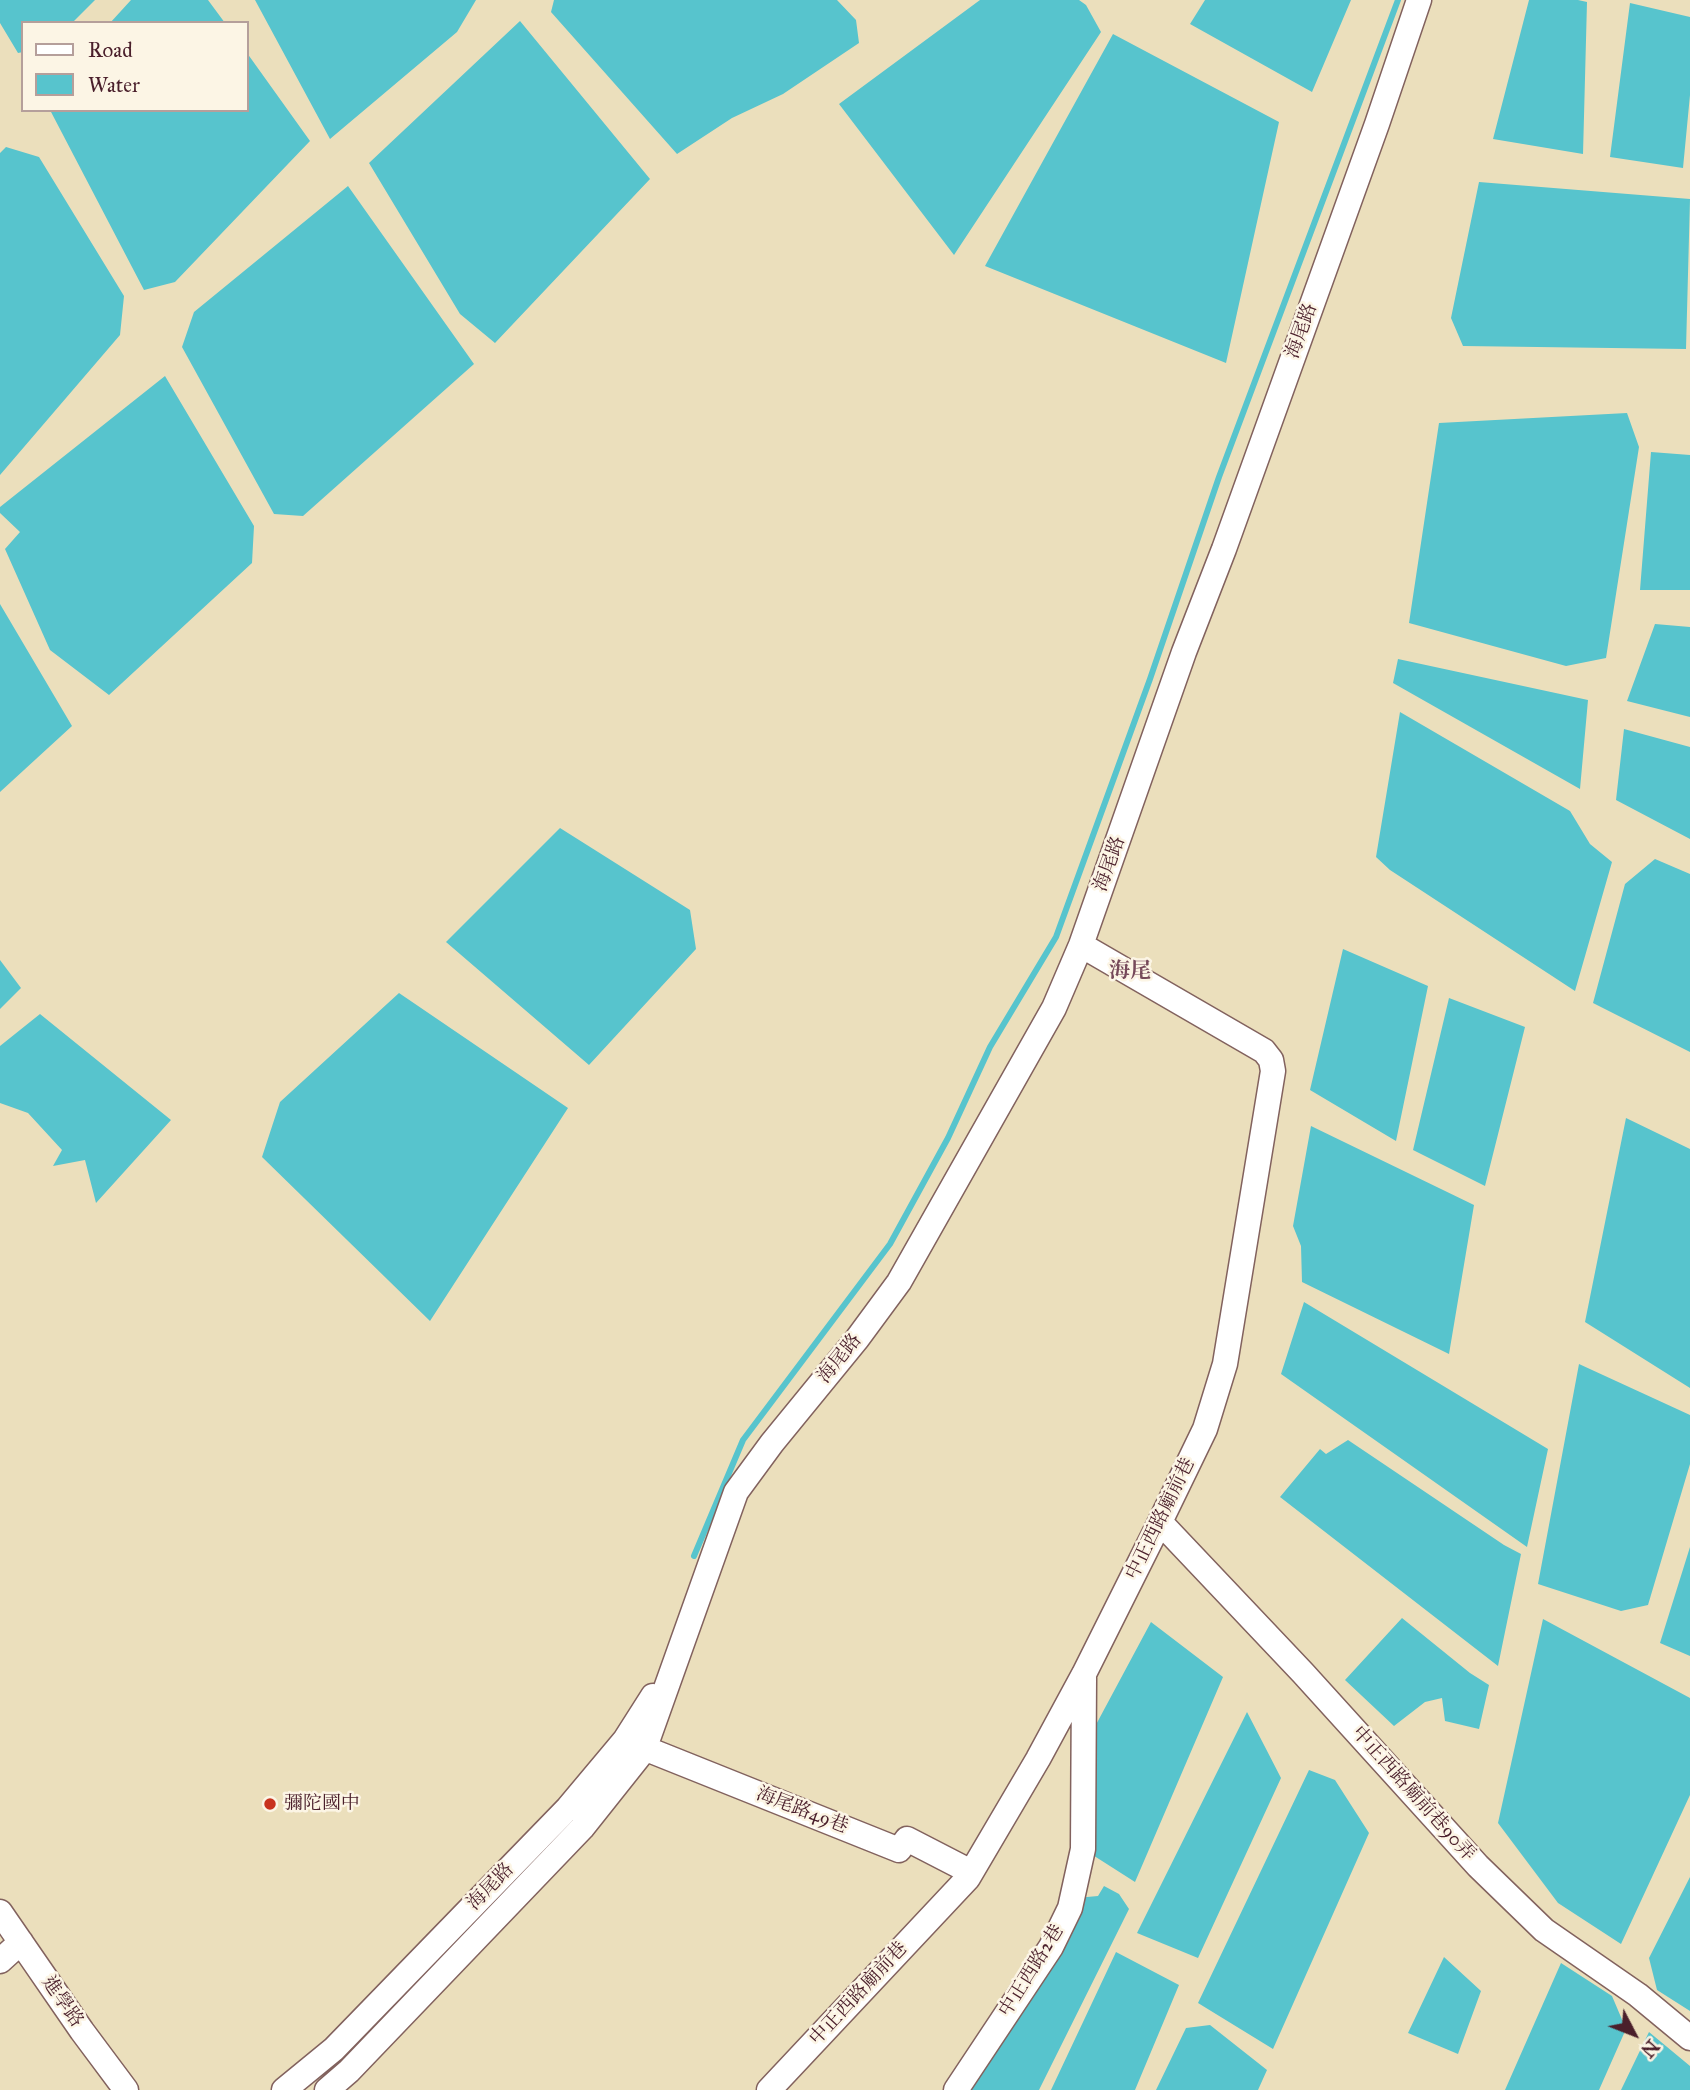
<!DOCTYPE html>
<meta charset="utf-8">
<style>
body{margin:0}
#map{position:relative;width:1690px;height:2090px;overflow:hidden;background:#ebdfbc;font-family:"IM FELL Great Primer",serif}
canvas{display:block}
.legend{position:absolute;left:21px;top:21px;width:228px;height:91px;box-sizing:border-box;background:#fcf5e5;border:2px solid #b59f9b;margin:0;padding:9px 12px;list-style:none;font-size:21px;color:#4a1f2b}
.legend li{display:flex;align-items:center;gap:14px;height:35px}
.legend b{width:35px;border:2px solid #b59f9b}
.north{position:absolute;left:1599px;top:1999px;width:70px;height:70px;-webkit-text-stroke:5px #fcf5e5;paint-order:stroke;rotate:132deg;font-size:19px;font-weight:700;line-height:28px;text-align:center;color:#4a1f2b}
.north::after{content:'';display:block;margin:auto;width:24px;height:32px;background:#4a1f2b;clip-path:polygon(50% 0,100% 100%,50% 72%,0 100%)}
</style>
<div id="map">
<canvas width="1690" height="2090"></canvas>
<ul class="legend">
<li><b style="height:9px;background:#fff"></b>Road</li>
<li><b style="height:19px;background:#57c4cd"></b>Water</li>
</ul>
<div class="north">N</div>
</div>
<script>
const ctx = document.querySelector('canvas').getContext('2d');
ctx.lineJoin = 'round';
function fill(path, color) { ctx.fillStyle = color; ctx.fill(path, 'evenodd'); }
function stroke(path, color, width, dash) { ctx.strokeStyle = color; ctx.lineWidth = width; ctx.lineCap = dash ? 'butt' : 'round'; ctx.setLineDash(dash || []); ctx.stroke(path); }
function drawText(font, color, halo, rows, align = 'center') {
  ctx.font = font + ' "IM FELL Great Primer","Noto Serif TC",serif'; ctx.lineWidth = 5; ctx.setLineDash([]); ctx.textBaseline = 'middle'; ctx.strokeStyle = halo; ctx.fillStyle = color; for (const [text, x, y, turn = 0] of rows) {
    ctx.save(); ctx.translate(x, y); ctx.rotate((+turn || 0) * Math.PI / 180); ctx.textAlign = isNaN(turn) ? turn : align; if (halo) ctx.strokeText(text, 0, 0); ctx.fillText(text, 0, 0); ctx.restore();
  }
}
fill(new Path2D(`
 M0,0H95L72,23H23V52L18,53L0,23Z
 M131,0H208L225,23H110Z
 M255,0H476L457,32L330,139Z
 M554,0H837L856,20L859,43L783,94L732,118L677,154L551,12Z
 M980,0H1079L1086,5L1101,32L954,255L839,104Z
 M1205,0H1351L1312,92L1190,24Z
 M1529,0H1578L1587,2L1583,154L1493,139Z
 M1630,3L1690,17V95L1683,168L1610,157Z
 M520,21L650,179L495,343L460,314L369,163Z
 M1113,34L1279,122L1226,363L985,266Z
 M247,53L310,141L175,282L144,290L50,110H247Z
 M6,147L39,157L124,296L120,335L0,475V153Z
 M1479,182L1690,199L1686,349L1463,346L1451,318Z
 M348,186L474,364L303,516L274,514L182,347L194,312Z
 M165,376L254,526L252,563L109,695L50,650L5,549L20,532L0,513V507Z
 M1627,413L1639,447L1606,658L1566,666L1409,623L1439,423Z
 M1651,452L1690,455V590H1640Z
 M0,604L72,726L0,792Z
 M1655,624L1690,627V717L1627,701Z
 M1398,659L1588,700L1580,789L1393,683Z
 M1400,712L1570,811L1590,844L1612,862L1575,991L1390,870L1376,857Z
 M1624,729L1690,747V839L1616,800Z
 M560,828L690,910L696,949L589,1065L446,942Z
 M1655,859L1690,874V1052L1593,1003L1625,884Z
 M1343,949L1428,986L1396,1141L1310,1090Z
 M0,960L21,988L0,1009Z
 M399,993L568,1108L430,1321L262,1157L280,1102Z
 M1449,998L1525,1027L1485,1186L1413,1150Z
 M40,1014L171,1120L96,1203L85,1160L53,1166L62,1150L28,1113L0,1103V1046Z
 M1626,1118L1690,1149V1388L1585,1322Z
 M1311,1126L1474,1205L1449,1354L1302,1282L1301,1246L1293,1226Z
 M1304,1302L1548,1449L1527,1547L1281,1374Z
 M1579,1364L1690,1415V1464L1648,1605L1621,1611L1538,1584Z
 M1348,1440L1504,1545L1521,1554L1498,1666L1280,1497L1320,1449L1326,1454Z
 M1690,1547V1656L1660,1643Z
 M1402,1618L1470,1673L1489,1685L1479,1729L1445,1721L1442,1698L1425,1702L1394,1726L1345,1680Z
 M1543,1619L1690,1698V1795L1621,1944L1558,1903L1498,1823Z
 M1151,1622L1223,1677L1135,1882L1088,1852L1084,1747Z
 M1247,1712L1281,1778L1198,1958L1137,1933Z
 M1309,1770L1335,1780L1369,1833L1273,2049L1198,2003Z
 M1690,1877V2011L1657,1990L1649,1958Z
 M1104,1886L1119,1894L1129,1909L1039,2090H967L1076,1898L1098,1896Z
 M1116,1952L1179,1985L1135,2090H1051Z
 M1444,1957L1481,1991L1458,2054L1408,2033Z
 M1561,1963L1612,1996L1626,2029L1599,2090H1505Z
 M1210,2025L1267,2070L1258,2090H1156L1186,2028Z
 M1649,2032L1690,2066V2090H1621Z`), '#57c4cd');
stroke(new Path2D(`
 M694,1556L743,1440L890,1244L948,1138L990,1047L1056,937L1150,679L1219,477L1398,0`), '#57c4cd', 6);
const minor = new Path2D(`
 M1160,1522L1303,1673L1478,1866L1544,1930L1638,1995L1690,2038
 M629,1742L899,1850L907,1839L971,1872
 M0,1912L82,2031L126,2090
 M0,1961L21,1942
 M284,2090L334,2049L568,1808L625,1740L653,1696
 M327,2090L349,2071L582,1828L644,1750L736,1492L772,1443L857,1339L899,1282L1054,1008L1081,945L1184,652L1224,549L1377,124L1419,0
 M769,2090L968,1878L1038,1759L1084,1674L1160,1522L1205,1429L1225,1364L1273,1071L1271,1060L1264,1051L1081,945
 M956,2090L1051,1947L1070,1908L1083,1849L1084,1678`);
stroke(minor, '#82625e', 27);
stroke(minor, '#fff', 24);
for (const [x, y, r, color] of [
 [270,1804,7,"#c8321e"]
]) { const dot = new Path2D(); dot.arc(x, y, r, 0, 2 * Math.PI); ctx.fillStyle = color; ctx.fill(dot); stroke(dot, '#fcf5e5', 2.5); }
drawText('19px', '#4a1f2b', '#fcf5e5', [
 ["海尾路",1302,331,-70],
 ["海尾路",1110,864,-70],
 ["海尾路",840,1359,-51],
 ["中正西路廟前巷",1161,1519,-64],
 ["中正西路廟前巷90弄",1413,1794,48],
 ["海尾路49巷",802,1811,21],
 ["海尾路",491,1887,-46],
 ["中正西路2巷",1032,1971,-58],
 ["中正西路廟前巷",859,1994,-47],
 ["進學路",62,2002,55]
]);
drawText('19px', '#4a1f2b', '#fcf5e5', [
 ["彌陀國中",284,1804]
], 'left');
drawText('bold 21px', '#76495a', '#fcf5e5', [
 ["海尾",1130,972]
]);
</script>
